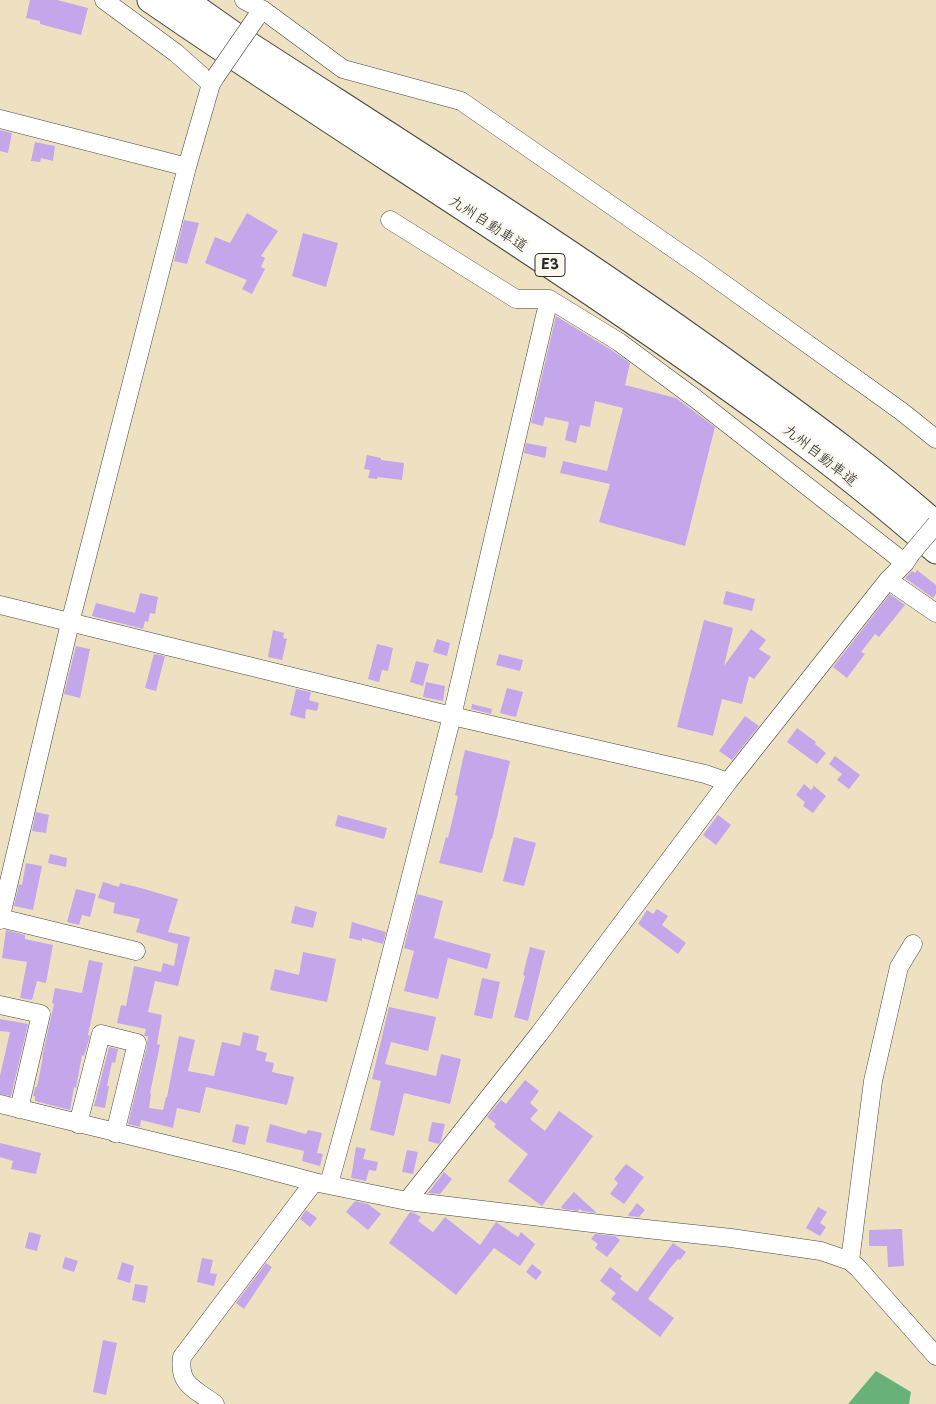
<!DOCTYPE html>
<meta charset="utf-8">
<style>
body{margin:0}
canvas{display:block;background:#ede1c1}
</style>
<canvas width="936" height="1404"></canvas>
<script>
const ctx = document.querySelector('canvas').getContext('2d');
ctx.lineJoin = 'round';
function fill(path, color) { ctx.fillStyle = color; ctx.fill(path, 'evenodd'); }
function stroke(path, color, width, dash) { ctx.strokeStyle = color; ctx.lineWidth = width; ctx.lineCap = dash ? 'butt' : 'round'; ctx.setLineDash(dash || []); ctx.stroke(path); }
function drawText(font, color, halo, rows, align = 'center') {
  ctx.font = font + ' "Playpen Sans","Klee One",sans-serif'; ctx.lineWidth = 4; ctx.setLineDash([]); ctx.textBaseline = 'middle'; ctx.strokeStyle = halo; ctx.fillStyle = color; for (const [text, x, y, turn = 0] of rows) {
    ctx.save(); ctx.translate(x, y); ctx.rotate((+turn || 0) * Math.PI / 180); ctx.textAlign = isNaN(turn) ? turn : align; if (halo) ctx.strokeText(text, 0, 0); ctx.fillText(text, 0, 0); ctx.restore();
  }
}
fill(new Path2D(`
 M876,1371L911,1392L909,1404H848Z`), '#68b27a');
fill(new Path2D(`
 M30,0H57L88,8L81,35L40,24V21L26,18Z
 M0,130L12,133L8,153L0,151Z
 M35,142L55,146L53,161L41,158L40,162L31,161Z
 M247,213L278,231L261,256L265,258L261,267L265,269L252,294L242,289L247,280L205,263L215,237L230,243Z
 M184,220L199,223L187,264L174,261Z
 M303,233L338,243L326,287L292,276Z
 M556,316L613,351L630,363L625,385L676,398L715,427L685,546L599,522L610,484L560,473L563,461L607,471L623,408L595,401L590,427L580,425L576,443L565,440L569,422L545,417L543,426L531,423Z
 M526,443L547,447L545,458L524,453Z
 M367,455L381,458V460L404,463L402,480L378,477L377,479L368,478L370,470L364,469Z
 M917,570L936,585V594L933,598L905,578L912,571L915,573Z
 M726,591L755,599L752,611L723,604Z
 M140,593L158,597L155,614L150,613L148,622L145,621L143,629L92,616L96,603L135,613Z
 M890,594L905,605L879,637L875,634L861,652L865,654L847,678L833,667Z
 M704,620L733,628L724,666L751,629L766,640L759,649L771,657L754,679L749,676L742,704L722,699L713,736L677,727Z
 M273,630L284,633L283,638L287,639L282,660L268,657Z
 M437,639L450,643L447,656L433,652Z
 M377,644L393,648L388,671L382,670L379,682L368,679Z
 M76,646L90,649L80,698L64,694Z
 M154,654L165,656L156,691L145,688Z
 M499,654L523,660L520,671L496,665Z
 M416,661L429,664L423,686L410,682Z
 M426,682L445,686L443,701L423,697Z
 M507,688L523,692L516,717L500,713Z
 M296,689L311,692L309,700L319,703L317,711L306,709L305,719L290,715Z
 M472,704L492,709L491,714L471,709Z
 M745,716L759,726L732,760L719,751Z
 M797,728L816,742L815,744L826,753L817,764L787,742Z
 M465,750L510,761L492,839H491L482,873L439,863L446,837L448,838L458,796L455,795Z
 M835,756L860,775L849,789L837,780L842,774L829,764Z
 M804,784L811,790L814,786L826,796L813,813L803,806L805,802L796,795Z
 M36,812L49,815L46,833L32,831Z
 M338,815L387,828L384,839L335,826Z
 M718,815L731,825L716,845L703,835Z
 M514,837L536,843L524,886L503,881Z
 M50,854L67,858L66,867L48,863Z
 M26,863L42,866L33,910L14,906L19,884L22,885Z
 M103,882L119,887L120,883L141,888L178,899L168,932L190,937L178,986L155,981L148,1012L162,1015L157,1044L160,1045L150,1093L151,1094L149,1108L163,1110L166,1097H167L179,1036L195,1040L188,1071L214,1076L222,1042L240,1046L243,1032L259,1036L256,1050L267,1053L265,1061L274,1063L272,1072L294,1077L287,1105L206,1087L200,1113L177,1108L173,1128L141,1120L140,1127L128,1124L147,1046L148,1036H144L146,1029L117,1023L121,1005L126,1006L134,966L161,972L163,963L174,966L178,944L136,932L140,919L113,913L115,903L98,898Z
 M76,889L96,894L90,917L82,915L79,925L67,922Z
 M417,894L443,901L434,938L491,954L487,969L448,958L438,999L404,991L414,951L404,948Z
 M295,906L317,912L313,928L291,923Z
 M657,909L668,916L662,925L686,943L678,954L638,924L647,910L653,914Z
 M352,922L386,932L383,944L362,938V941L349,938Z
 M6,930L25,935V939L53,945L46,983L37,981L32,1000L20,998L27,962L2,958Z
 M530,947L545,951L528,1021L514,1017L525,976L523,975Z
 M303,952L336,959L327,1002L270,990L275,969L299,975Z
 M89,960L103,963L88,1035L90,1036L84,1056L82,1055L76,1088L74,1087L70,1110L35,1101V1096H33L35,1087H37L43,1057H42L54,1004L52,1003L55,988L82,993Z
 M482,978L500,982L492,1019L474,1015Z
 M389,1007L436,1017L428,1051L391,1042L385,1064L436,1076L441,1054L461,1059L450,1104L404,1093L394,1136L370,1130L381,1081L372,1079Z
 M0,1019L28,1024L11,1096L0,1094V1076L10,1032L0,1031Z
 M109,1047L118,1049L115,1063L112,1062L107,1086H109L105,1108L94,1106Z
 M525,1080L539,1091L530,1103L538,1110L530,1119L545,1131L559,1111L593,1136L542,1206L508,1181L528,1154L494,1127L496,1124L487,1117L501,1100L506,1104Z
 M432,1122L445,1124L441,1141L439,1144L428,1141Z
 M236,1124L249,1127L245,1145L232,1142Z
 M270,1124L306,1134L308,1130L322,1133L317,1153L323,1154L320,1166L302,1161L304,1151L266,1142Z
 M0,1143L41,1153L36,1174L11,1169L13,1161L0,1157Z
 M356,1147L366,1149L363,1159L378,1162L376,1171L369,1170L366,1181L351,1178Z
 M407,1150L418,1152L413,1174L402,1172Z
 M626,1164L644,1177L624,1204L610,1194L618,1183L614,1179Z
 M444,1172L452,1179L440,1194L428,1193Z
 M574,1192L597,1213L583,1211L579,1209L578,1211L563,1209L561,1207Z
 M355,1201L368,1204L381,1214L368,1230L346,1212Z
 M637,1203L645,1210L639,1217L629,1216L628,1215Z
 M818,1207L827,1212L820,1223L826,1227L820,1236L806,1228Z
 M306,1210L317,1218L310,1227L300,1219Z
 M410,1212L414,1213L421,1217L418,1221L433,1232L445,1217L480,1245L496,1222L518,1237L521,1232L535,1244L520,1266L494,1248L456,1295L404,1254L389,1243Z
 M902,1229L904,1266L888,1267L887,1246H869V1230Z
 M29,1232L41,1235L37,1251L25,1248Z
 M595,1234L615,1236L620,1240L607,1257L595,1248L598,1244L591,1239Z
 M673,1243L686,1252L680,1260L678,1259L670,1268L648,1299L674,1318L660,1337L611,1299L616,1293L600,1281L610,1267L622,1276L620,1279L637,1292Z
 M65,1257L78,1261L74,1272L62,1268Z
 M202,1258L213,1260L210,1273L217,1274L214,1286L197,1282Z
 M122,1262L134,1266L130,1283L117,1279Z
 M266,1263L272,1267L244,1309L236,1303Z
 M532,1264L542,1272L536,1280L526,1272Z
 M135,1284L148,1286L145,1303L132,1300Z
 M103,1340L117,1343L106,1395L93,1392Z`), '#c3a7ea');
const minor = new Path2D(`
 M104,0L176,53L211,84
 M244,0L263,10L343,69L461,101L703,269L901,411L936,439
 M0,119L187,167
 M390,220L516,299H549L619,342L696,399L905,563
 M888,580L936,613
 M0,605L452,716L705,774L728,782
 M0,918L136,951
 M0,920L70,623L187,167L211,84L216,76
 M0,1005L41,1014L19,1109
 M0,1104L239,1162L314,1182L407,1201L600,1224L731,1238L821,1251L850,1261L858,1268L936,1356
 M78,1124L101,1034L137,1043L115,1133
 M329,1184L376,1013L452,716L549,299
 M407,1201L539,1034L728,782L888,580L905,563L910,555
 M850,1261L873,1081L899,967L913,944
 M215,1404C195,1389 178,1385 182,1357L314,1182`);
const highway = new Path2D(`
 M150,0C298,102 451,198 600,299C716,378 831,458 936,551
 M185,0L239,38C410,149 583,257 747,377C812,424 876,471 936,524`);
stroke(minor, '#484642', 19);
stroke(highway, '#484642', 27);
stroke(minor, '#fff', 18);
stroke(highway, '#fff', 25);
const minorBridge = new Path2D(`
 M216,76L256,18
 M910,555L936,524`);
stroke(minorBridge, '#484642', 19, []);
stroke(minorBridge, '#fff', 18);
for (const [x, y, w] of [
 [550,265,30]
]) { const box = new Path2D(); box.roundRect(x - w / 2, y - 11.5, w, 23, 4); ctx.fillStyle = '#fbf7ec'; ctx.fill(box); stroke(box, '#2b2b2b', 1); }
drawText('bold 14px', '#2b2b2b', null, [
 ["E3",550,265]
]);
drawText('15px', '#2b2b2b', '#fbf7ec', [
 ["九州自動車道",488,224,33],
 ["九州自動車道",820,456,38]
]);
</script>
